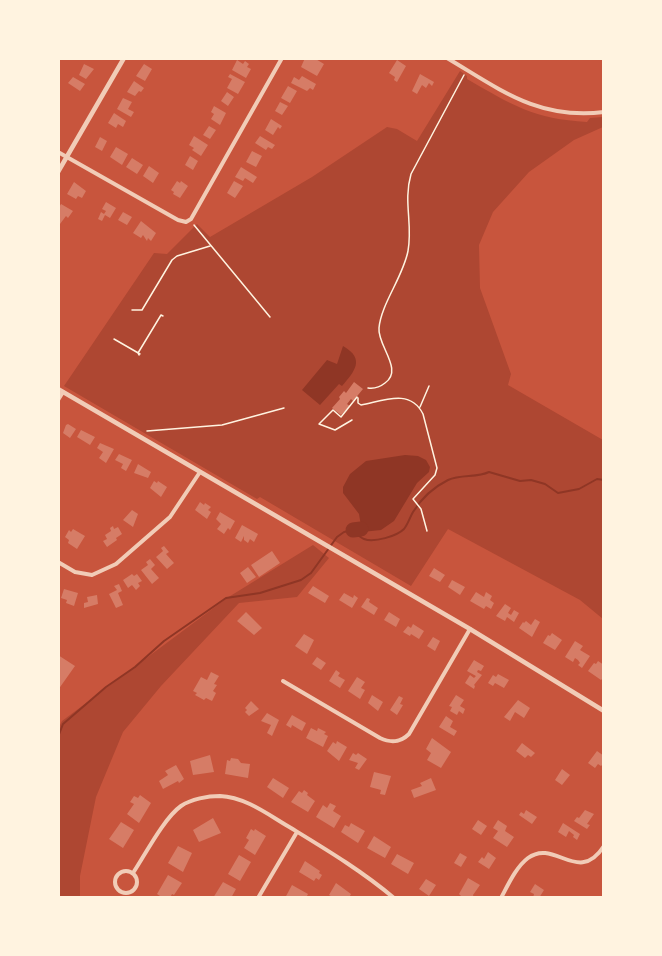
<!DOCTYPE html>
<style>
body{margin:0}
#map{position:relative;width:662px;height:956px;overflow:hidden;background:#c8553d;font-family:"Playfair Display",serif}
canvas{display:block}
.frame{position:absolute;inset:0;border:60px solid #fff3e0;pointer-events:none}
</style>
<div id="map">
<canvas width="662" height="956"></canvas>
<div class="frame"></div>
</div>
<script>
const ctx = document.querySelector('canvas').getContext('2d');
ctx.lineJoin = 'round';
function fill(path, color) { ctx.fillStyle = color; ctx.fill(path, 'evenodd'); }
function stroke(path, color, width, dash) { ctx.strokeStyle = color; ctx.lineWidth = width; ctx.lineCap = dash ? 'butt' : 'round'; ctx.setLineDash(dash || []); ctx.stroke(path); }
fill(new Path2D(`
 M460,71L467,76V79C512,105 534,119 587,122L590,118L603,117V127L574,140L529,172L493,212L479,245L480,288L511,374L508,385L603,440V619L580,600L448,529L411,586L260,497L257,499L64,386L154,253L167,254L197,224L210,237L312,177L387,127L397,129L417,141Z
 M313,545L329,558L297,597L239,603L161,686L123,732L96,797L80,876V897H59L58,729L62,721L227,598Z`), '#ae4732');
fill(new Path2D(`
 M343,346C366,359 354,372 342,386L339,384L320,405L302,390L327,360L337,364Z
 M405,455L418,456L426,460L430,467L429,472L417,483L394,521L381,530L362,532L359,514L343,493V487L350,474L366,461Z`), '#8f3625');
stroke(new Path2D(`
 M58,737L63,724L106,687L135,667L164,641L226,598L260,593L301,580L311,573L337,537L344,532L353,530C357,534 359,537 364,539C374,543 397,536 404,529C408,524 410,517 413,512C421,499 434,487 448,480C461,474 477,478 489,472L520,481L531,480L545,484L558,493L579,489L597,479L604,480`), '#8f3625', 2);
stroke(new Path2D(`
 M353,530L361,529`), '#8f3625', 15);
fill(new Path2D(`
 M305,58H314L324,64L317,76L301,67Z
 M237,60L243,64L245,61L249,64L247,67L251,69L246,78L232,70Z
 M397,60L406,66L397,82L394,80L395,77L389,73Z
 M84,64L94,69L86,79L79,75Z
 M144,64L152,69L145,81L136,76Z
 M230,74L245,82L238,94L227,88L232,79L228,77Z
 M420,74L434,82L432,86L429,83L426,88L422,85L417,94L412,91Z
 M302,76L316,84L313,90L310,88L307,91L291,83L294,77L299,80Z
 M73,77L85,84L80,91L68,83Z
 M134,81L144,88L141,92L139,91L135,96L127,92Z
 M288,86L297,91L290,103L281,98Z
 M227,92L234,97L228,106L221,101Z
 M123,98L132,102L128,109L134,112L131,117L117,109Z
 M280,102L288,106L282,115L275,111Z
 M214,106L226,113L220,125L211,119L214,114L211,112Z
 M114,113L126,121L123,127L118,124L116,128L108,123Z
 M271,119L282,126L280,129L278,127L273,135L265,130Z
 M209,126L216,130L210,139L203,135Z
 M194,136L208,145L201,156L192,150L194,148L189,145Z
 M260,136L275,145L272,149L268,147L266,150L255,143Z
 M100,137L107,141L102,151L95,147Z
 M116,147L128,154L122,165L110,157Z
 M252,151L262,156L256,167L246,162Z
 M190,156L198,161L193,170L185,165Z
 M132,158L143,165L137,174L126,167Z
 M149,166L159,173L153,183L143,176Z
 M241,167L257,177L253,183L245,178L243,181L235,177Z
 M177,181L180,183L181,181L188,186L180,198L173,194L174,192L171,190Z
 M234,181L243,186L235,198L227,193Z
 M74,182L86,191L82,198L78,196L76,199L67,194Z
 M106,202L116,208L110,218L105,215L102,221L98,219L101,212L104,214L106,211L102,209Z
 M61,204L73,211L68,218L66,216L60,224L58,209Z
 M123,212L132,217L127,225L118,220Z
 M141,221L156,233L151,241L148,238L147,241L143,235L141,238L133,233Z
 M354,382L363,389L353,401L351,399L347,404L350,406L341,415L332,408L340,399L339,397L344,391L346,393Z
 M68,424L76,429L70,438L63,433L66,425Z
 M81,430L95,437L90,445L77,437Z
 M100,443L114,449L106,463L99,458L103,452L97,448Z
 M119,454L132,460L126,471L121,468L123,464L115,460Z
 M138,464L151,472L148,478L134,473Z
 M154,481L157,483L158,481L167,487L161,497L150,488Z
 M200,502L204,505L205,503L211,507L208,510L211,512L207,519L195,510Z
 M132,510L138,514L133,527L123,520Z
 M220,512L235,521L230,530L228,528L224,534L217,529L221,524L216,519Z
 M242,525L258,534L254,542L250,539L248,543L244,540V536L241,542L235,538Z
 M113,526L114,529L118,527L122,534L116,538L117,540L107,547L103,541L107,539L105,535L111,531L110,528Z
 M73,529L85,536L77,549L68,543L69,540L65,537L69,530L71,532Z
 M164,546L169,552L166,554L174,563L167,569L156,557L163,551L161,548Z
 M272,551L280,563L259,577L251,565Z
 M150,559L155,565L151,569L159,578L152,584L141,570L148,565L146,562Z
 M248,567L256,577L247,583L240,573Z
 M434,568L445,575L440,582L429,576Z
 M132,574L134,576L137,574L142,581L138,583L140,586L136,590L132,585L128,588L123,580Z
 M452,580L465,587L460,595L448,587Z
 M119,584L122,591L118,593L123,605L116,608L109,594L117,590L114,586Z
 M313,586L329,596L325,603L308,593Z
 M64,589L78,593L74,606L66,603L67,600L61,598Z
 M476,592L484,597L486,592L492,596L490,600L494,603L491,609L486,606L484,609L470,601Z
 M344,593L353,598L354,595L358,598L352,608L339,600Z
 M97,595L98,604L84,608V603L88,602L87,597Z
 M367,598L370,599L369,602L378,608L374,615L361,607Z
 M505,604L511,608L508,613L511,615L514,610L519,613L514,622L507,617L505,621L496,616Z
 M246,612L262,628L254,635L237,621Z
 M389,612L400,619L396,627L384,620Z
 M535,619L540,622L532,637L519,628L523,622L524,623L526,621L531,625Z
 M413,624L424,631L419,639L411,634L410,636L403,632L408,626L411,628Z
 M552,633L562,640L555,650L543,643L548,635L550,636Z
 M304,634L314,640L307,654L295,646Z
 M433,637L440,641L435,651L427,646Z
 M575,641L583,646L580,650L590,656L582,668L578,665L580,663L578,660L575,658L573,662L565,657Z
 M58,655L75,666L58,690Z
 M317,657L326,663L321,670L312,664Z
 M474,660L484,666L481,671L478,670L477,672L482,675L474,685L475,686L474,689L465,683L470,675L474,678L476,676L467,671Z
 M598,661L604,665V677L601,680L588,671L594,663L596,664Z
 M336,670L340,673L338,676L345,680L340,688L329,681Z
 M211,672L219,676L214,684L217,685L213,691L216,693L212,701L206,698L204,700L195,695L197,693L193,691L201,677L207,680Z
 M498,674L509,680L504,688L495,683L493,686L488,683L493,675L496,677Z
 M357,677L365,682L361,688L365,690L360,699L348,691Z
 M372,695L383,702L378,711L368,703Z
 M456,695L464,700L460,706L465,709L463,714L459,711L457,715L450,711L452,707L449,706Z
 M399,696L403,698L400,704L403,705L397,715L390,710Z
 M518,700L530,708L524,718L515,712L510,721L504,717Z
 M251,701L259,709L249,716L245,712L247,710L245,708Z
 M267,713L279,720L272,736L267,733L271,725L261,721Z
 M292,715L306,723L302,731L292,725L291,728L286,725Z
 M446,716L453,721L450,727L457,731L454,736L439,727Z
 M311,728L317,731L318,728L326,732L324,734L328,736L323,747L306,738Z
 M432,738L451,752L441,768L427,760L431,753L426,749Z
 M337,741L347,747L339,761L327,751L333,742L336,744Z
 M522,743L535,753L531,757L528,755L525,758L516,751Z
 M597,751L604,756V763L601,766L598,764L595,768L588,763Z
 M353,753L356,755L358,753L367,759L359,770L355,768L358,763L349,760Z
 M210,755L214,772L193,775L190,761Z
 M231,758L238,759L241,763L250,764L248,778L225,774L227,760L230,761Z
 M176,765L184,779L179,783L178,781L163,789L159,781L168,775L165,771Z
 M562,769L570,775L562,785L555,780Z
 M374,772L391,776L385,795L380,794L381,790L370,787Z
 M273,778L289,788L283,798L267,787Z
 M431,778L436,790L414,798L411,790L422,786L420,783Z
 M304,790L308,793L307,795L315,801L308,812L291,802L299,791L302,793Z
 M140,795L151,803L139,823L127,814L134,804L130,802L134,796L138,798Z
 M330,803L336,806L333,811L341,816L334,828L316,817L323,805L327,808Z
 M526,810L537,817L532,824L519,815L521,812L524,814Z
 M585,810L594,814L587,824L590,825L587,829L574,821L577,817L579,818Z
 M213,818L221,833L199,842L193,830Z
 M478,820L487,826L481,835L472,829Z
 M498,820L507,826L505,831L514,837L507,847L493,838L498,831L493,828Z
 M121,822L134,830L123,848L109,839Z
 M351,823L365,831L358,843L341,832L345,825L349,827Z
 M563,823L580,834L577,840L573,837L574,835L569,831L566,837L558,832Z
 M251,829L254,831L255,829L266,836L255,855L244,848L249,840L246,838Z
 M374,836L391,847L385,858L367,848Z
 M178,846L192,853L183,872L168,863Z
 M488,852L496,858L489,869L478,862L482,857L484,859Z
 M460,853L467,857L461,867L454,863Z
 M397,854L414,863L408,874L391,864Z
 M239,855L251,862L240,881L228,874Z
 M305,861L320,871L319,873L322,875L319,880L316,878L314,881L299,872Z
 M168,875L182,883L174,895L172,894L170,898H163L157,894Z
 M468,878L480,885L473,895L474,898H463L459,894Z
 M426,879L436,885L429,896L419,889Z
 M223,882L236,889L231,898H213Z
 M336,883L351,894L349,898H334L329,895Z
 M535,884L544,890L539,898H533L534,894L530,892Z
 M292,885L308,894L306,898H285Z`), '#d67c66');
stroke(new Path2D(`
 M194,225L270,317
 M132,310H142L172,260L177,256L210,246
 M114,339L140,354
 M139,355L138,353L161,315L163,316
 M368,388C375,389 380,387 385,383C404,370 377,345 379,328C381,304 403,277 408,251C413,224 403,202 411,174L464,75
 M358,398V403L361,405C383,401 410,388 423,414L437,468L435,475L413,499L421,509L427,531
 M420,407L429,386
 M352,420L335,430L319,424L333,410L341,417L357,397
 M147,431L222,425L284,408`), '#fff3e0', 1.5);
stroke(new Path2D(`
 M447,58C501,90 538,120 604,112
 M58,152L178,220L186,222L191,219L282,58
 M58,400L63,392
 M58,562L75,572L92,575L116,564L170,517L200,472
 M283,681L380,738C391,743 400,743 409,734L470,629
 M115 882a11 11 0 1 1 22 0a11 11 0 1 1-22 0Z
 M133,873C145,855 164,818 181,806C191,799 208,796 220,796C246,797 270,816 291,828C327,850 362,871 394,898
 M258,898L297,832
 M501,898C508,885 516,867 528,858C555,838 578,886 604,846`), '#f1ccb7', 4);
stroke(new Path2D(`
 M58,172L124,58
 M58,389L470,629L604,711`), '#f1ccb7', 4.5);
</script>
